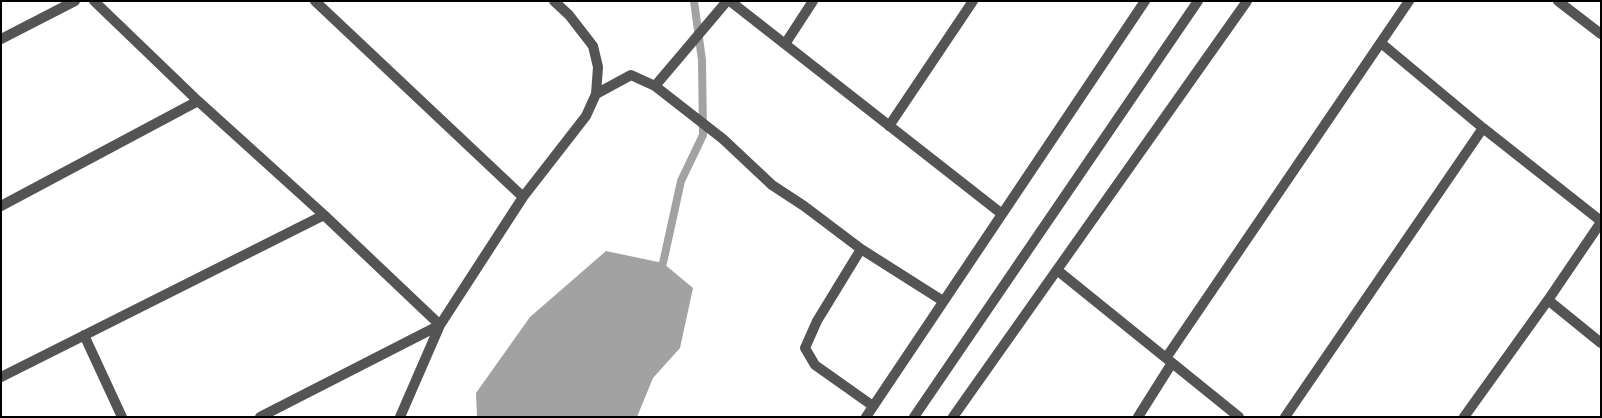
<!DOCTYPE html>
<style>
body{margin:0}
#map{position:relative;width:1602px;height:418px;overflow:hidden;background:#fff;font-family:Ubuntu,sans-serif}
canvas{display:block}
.frame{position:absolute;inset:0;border:2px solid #000;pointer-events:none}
</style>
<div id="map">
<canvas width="1602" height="418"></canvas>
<div class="frame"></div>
</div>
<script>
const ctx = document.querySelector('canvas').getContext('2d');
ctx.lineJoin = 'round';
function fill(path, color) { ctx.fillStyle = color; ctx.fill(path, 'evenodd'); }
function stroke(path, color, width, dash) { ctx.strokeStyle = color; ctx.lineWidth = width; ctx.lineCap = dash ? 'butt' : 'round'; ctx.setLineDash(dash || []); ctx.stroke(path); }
fill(new Path2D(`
 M606,251L663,263L693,288L680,348L653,378L637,417H477L476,393L530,317Z`), '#a2a2a2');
stroke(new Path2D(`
 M663,263L681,181L703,135L702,60L694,1`), '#a2a2a2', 8);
stroke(new Path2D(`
 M94,1L198,101L324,215L440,325L260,417
 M315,1L523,197
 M730,1L1002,214
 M1558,1L1601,34
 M1,39L75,1
 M1381,43L1483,128L1601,221
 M785,44L813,1
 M655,86L723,139L772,185L804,206L861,249L817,321L805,348L815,365L873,406
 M596,94L631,75L655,86L727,1
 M889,126L973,1
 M1,206L198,101
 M861,249L943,301
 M1057,270L1239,417
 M1548,300L1601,343
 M84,335L122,417
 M1166,358L1409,1
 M1,377L324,215
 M400,417L440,325L523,197L586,116L596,94L598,67L593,46L569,15L554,1
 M866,417L1145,1
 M953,417L1247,1
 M1138,417L1172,363
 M1285,417L1483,128
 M1464,417L1548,300L1601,222`), '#545454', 10);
stroke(new Path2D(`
 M914,417L1198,1`), '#545454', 10);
</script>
